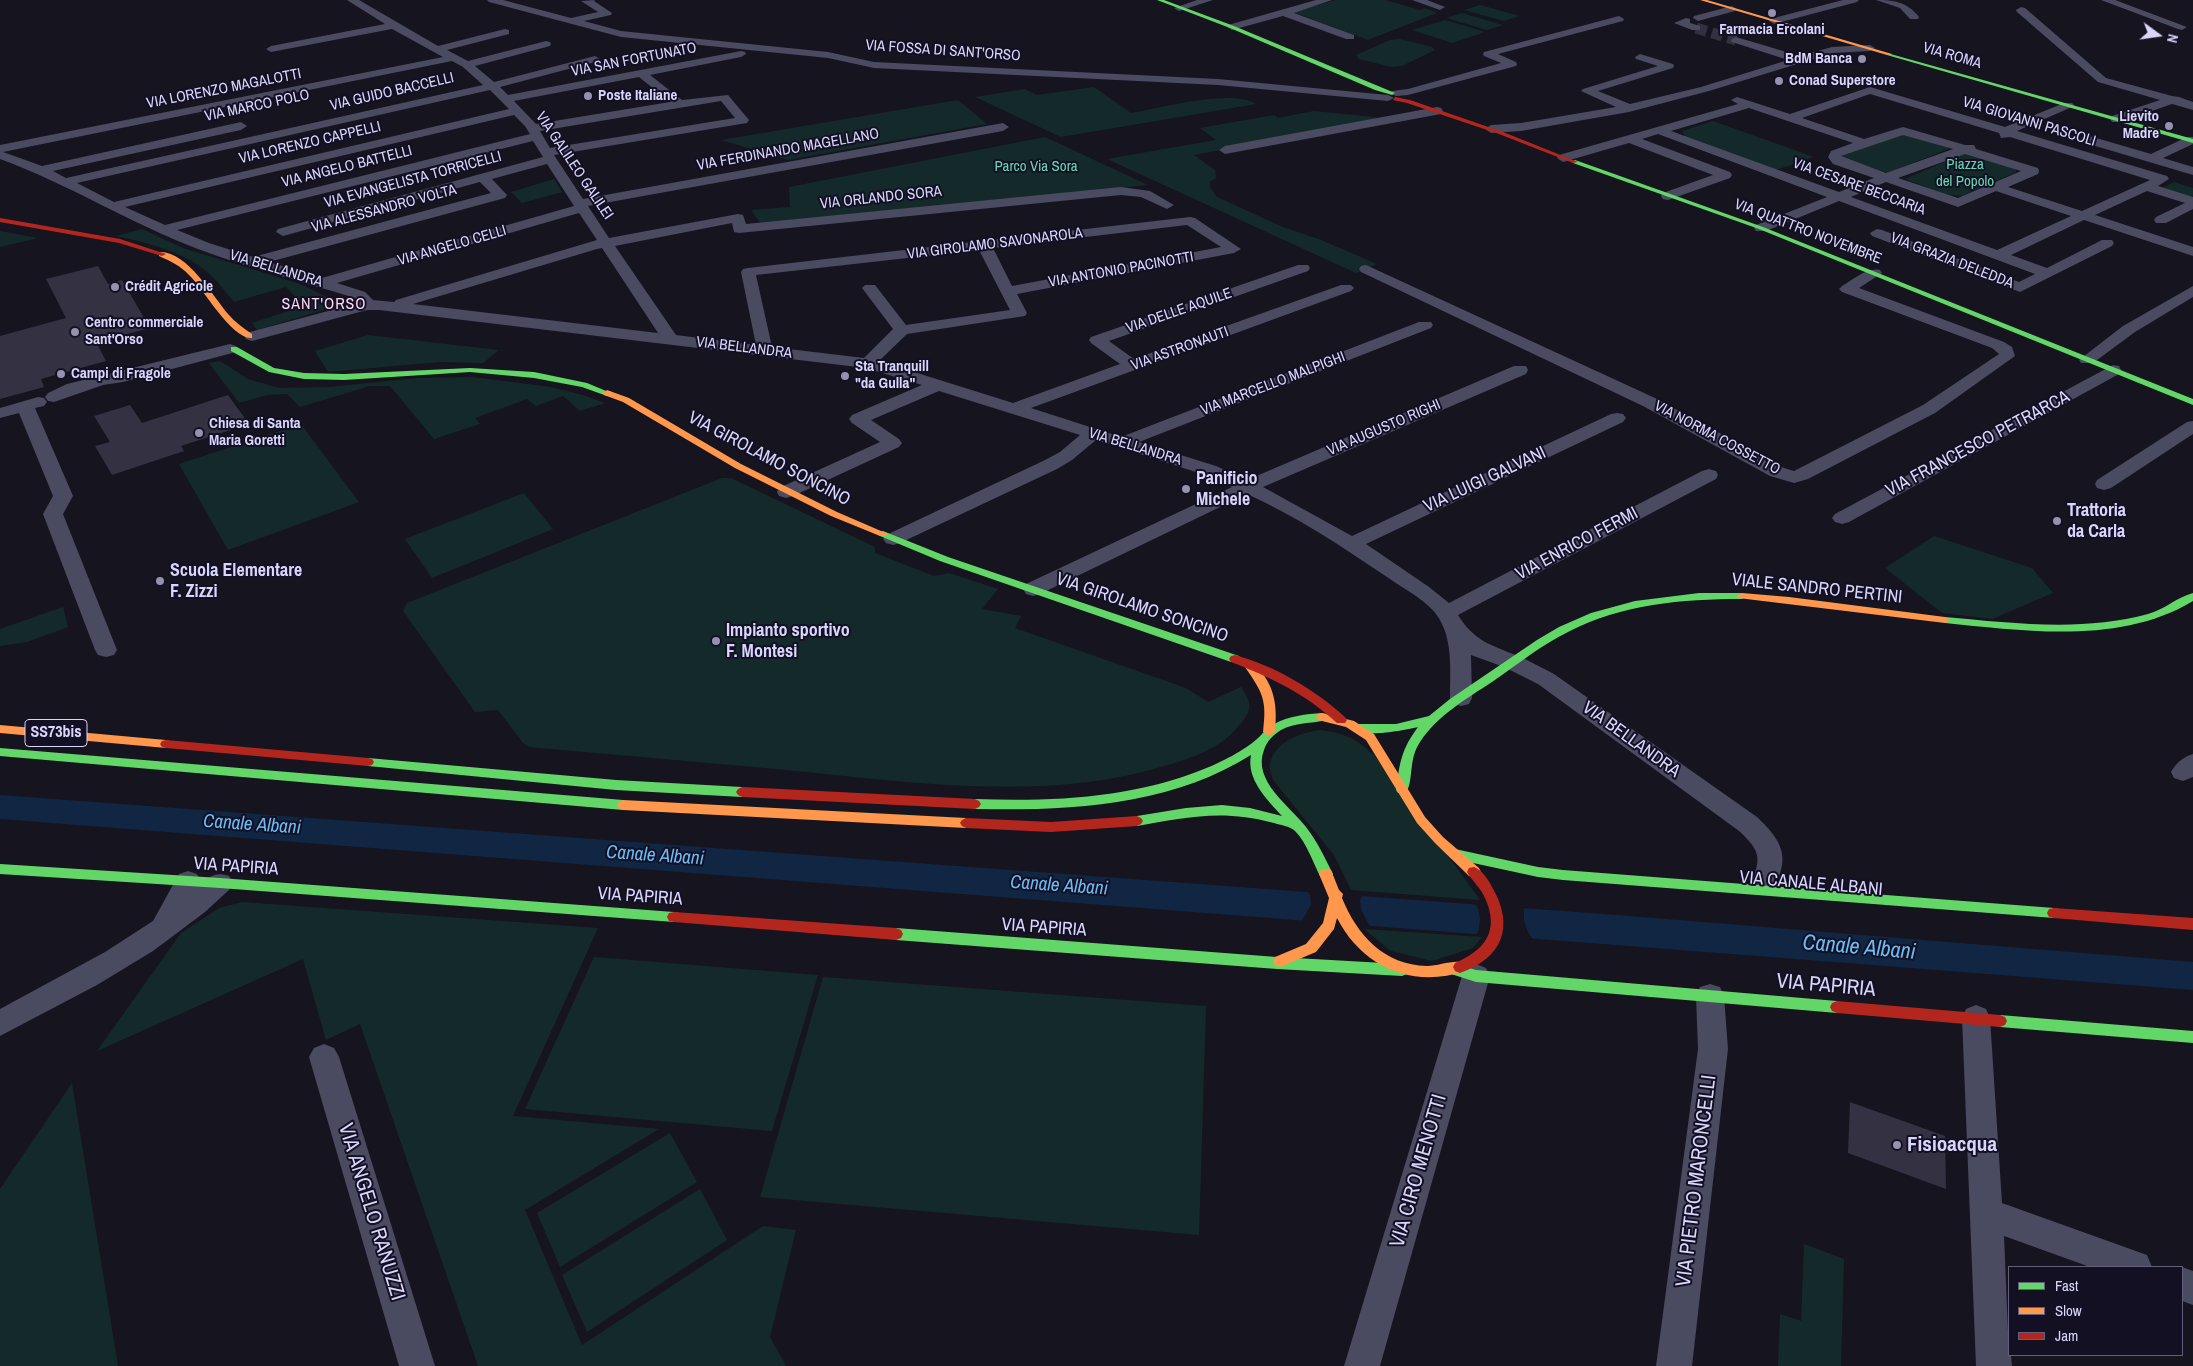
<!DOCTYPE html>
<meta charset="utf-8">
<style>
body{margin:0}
#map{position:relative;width:2193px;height:1366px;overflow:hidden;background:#16141f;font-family:"Archivo Narrow",sans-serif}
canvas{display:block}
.legend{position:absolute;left:2008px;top:1266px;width:175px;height:90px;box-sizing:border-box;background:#131024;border:1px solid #625f7a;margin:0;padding:6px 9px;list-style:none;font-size:15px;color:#d9d6fc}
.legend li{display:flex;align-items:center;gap:10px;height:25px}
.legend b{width:25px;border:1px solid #625f7a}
.north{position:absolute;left:2133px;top:10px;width:50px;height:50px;-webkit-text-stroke:4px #131024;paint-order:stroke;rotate:104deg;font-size:14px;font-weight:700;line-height:20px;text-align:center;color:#d9d6fc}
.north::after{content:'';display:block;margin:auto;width:18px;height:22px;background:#d9d6fc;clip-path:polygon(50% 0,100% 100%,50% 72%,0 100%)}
</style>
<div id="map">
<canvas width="2193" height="1366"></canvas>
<ul class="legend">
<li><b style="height:6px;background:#63d668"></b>Fast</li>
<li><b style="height:6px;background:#ff974d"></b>Slow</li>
<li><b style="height:6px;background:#b3261e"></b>Jam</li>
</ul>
<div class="north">N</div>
</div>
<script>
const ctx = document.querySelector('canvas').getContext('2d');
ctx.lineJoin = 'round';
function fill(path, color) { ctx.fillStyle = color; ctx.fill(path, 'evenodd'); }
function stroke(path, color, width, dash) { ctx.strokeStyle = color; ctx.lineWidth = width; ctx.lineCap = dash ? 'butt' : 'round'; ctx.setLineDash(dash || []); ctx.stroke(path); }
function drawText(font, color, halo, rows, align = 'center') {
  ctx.font = font + ' "Archivo Narrow",sans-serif'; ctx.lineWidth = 4; ctx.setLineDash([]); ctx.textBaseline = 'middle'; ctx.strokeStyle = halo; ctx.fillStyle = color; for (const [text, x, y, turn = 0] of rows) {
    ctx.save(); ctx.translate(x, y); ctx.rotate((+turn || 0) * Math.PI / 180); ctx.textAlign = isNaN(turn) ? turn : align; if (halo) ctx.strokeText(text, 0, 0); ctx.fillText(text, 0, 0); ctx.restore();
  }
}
fill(new Path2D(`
 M1336,0H1385L1420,10L1425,8L1437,13L1368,40L1293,12Z
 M1480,5L1520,16L1504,21L1464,10Z
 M1462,13L1503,25L1487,30L1446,18Z
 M1445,20L1485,32L1452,43L1412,30Z
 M1400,39L1432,47L1435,50L1402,66L1391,67L1359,59L1356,55L1390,40Z
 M1094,87L1131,113C1160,108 1233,88 1256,104L1061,137L975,97L1025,89L1037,95Z
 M958,100L987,124L788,160L721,140Z
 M1314,111L1383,118L1194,155L1215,170L1216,178L1210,182V187L1217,197L1283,227L1321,240L1377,264L1356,273L1107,159L1216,140L1200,128L1274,115L1278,118Z
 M1713,121L1814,157L1776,170L1686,138L1682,131Z
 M1903,133L1951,148L1887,173L1842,157V154Z
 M1045,137L1148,185L760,223L751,210L790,207L789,187Z
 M1963,154H1969L2016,169V172L1962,196L1945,194L1905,179Z
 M554,179L562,192L522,203L511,192Z
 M2174,182L2193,188V196L2190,198L2160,189Z
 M142,229L183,248L300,284L339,303L333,307L257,330L252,323L304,306L286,287L234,302C225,291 216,279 205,270C180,251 146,242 116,236Z
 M0,231L38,238L0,247Z
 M368,335L499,350L483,363L439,362L328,372L315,351Z
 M220,361L248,379L279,388L329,387L418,378L473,377L551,387L583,395L605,403L580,411L563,396L536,406L527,399L475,418L480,424L434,439L390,386H370L300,407L287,394L267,395L239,403L209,363Z
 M301,424L359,502L228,550L179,464Z
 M722,478H731L875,547V553L934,576L949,573L998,589L982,609L1021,616L1015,628L1186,688L1208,702L1241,687C1255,707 1250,713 1235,730C1218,749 1192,758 1168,765C1043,804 904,781 776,769C694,762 612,754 529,747L523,743L498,710L475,712L403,611L407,603Z
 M524,493L553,529L432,578L405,539Z
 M1934,536L2032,568L2053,593L1992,619L1942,613L1885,568Z
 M63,607L68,627L27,642L0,646V629Z
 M1320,730C1347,734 1355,738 1375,756L1480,900L1351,890L1334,855L1273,780C1272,776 1269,769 1270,764C1275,741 1300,733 1320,730Z
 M242,902L598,928L513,1116L659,1129L525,1210L582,1345L763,1226L796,1230L770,1337L786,1366H478L360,1024L326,1040L303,959L97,1051L181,933L219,908Z
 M1364,929L1482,937L1473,948L1432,961L1391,951Z
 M594,957L818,975L772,1131L525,1109Z
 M823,977L1206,1006L1199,1235L760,1197Z
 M72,1083L118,1366H0V1189Z
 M670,1133L697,1182L560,1267L537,1213Z
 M700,1189L727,1240L587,1332L562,1275Z
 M1804,1244L1844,1259L1841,1366H1778L1780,1314L1801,1321Z`), '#142a2a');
fill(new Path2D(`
 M0,795L1617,915L2193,962V990L0,819Z`), '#112643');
fill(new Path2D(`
 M1307,889L1364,893L1360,900L1361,909L1370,927L1301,922L1311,905L1310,895Z
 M1473,901L1524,905V921L1528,932L1533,940L1476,935L1479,929L1480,918L1478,908Z`), '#16141f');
fill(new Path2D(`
 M98,266L108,284L122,280L150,328L96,342L106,361L41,379L44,387L0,399V336L66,318L46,279Z
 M228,395L249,424L181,446L184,451L112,475L95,446L110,442L94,416L130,405L142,423Z
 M1850,1102L1945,1136L1946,1189L1848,1153Z`), '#343242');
stroke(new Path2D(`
 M1696,28L1736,40`), '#333140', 11, [11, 5.5]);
fill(new Path2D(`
 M347,0H359L438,46L505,29L509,30V34L447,50L468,61L546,41L550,42L551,44L550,46L475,66L494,82L595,56L600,59L599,61L500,87L508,95L741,51L745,52L746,54L741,57L650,75L682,100L728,95L749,120L747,123L554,155L583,199L1003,123L1009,127L1003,131L588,206L609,238L738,214L743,215L746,224L1121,187L1150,191L1174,205L1167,209L1141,197L1121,195L739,233L734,232L732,223L615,246L676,335L756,345L741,272L743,269L748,268L1190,217L1195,218L1241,249L1234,253L1017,294L1027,313L1025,316L907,334L879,361L1013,403L1120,364L1091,343L1089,340L1091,337L1298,265H1308L1310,268L1308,271L1109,341L1134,359L1341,285H1351L1354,288L1351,291L1031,408L1121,437L1419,322H1431L1433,325L1431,328L1139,442L1216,466L1247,480L1514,366H1526L1528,370L1526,374L1263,487L1352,536L1611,414L1617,413L1623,414L1626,418L1623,422L1366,544L1429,587L1449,603L1702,471L1709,469L1716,471L1718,475L1716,479L1458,615C1474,641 1491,645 1518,656C1530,661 1542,668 1554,674L1757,817C1781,840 1791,856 1774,887L1765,890L1756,887L1752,880C1763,856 1757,848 1739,831L1538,684L1504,667L1471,655L1472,698L1469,704L1461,706L1453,704L1450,698C1450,673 1453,643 1440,620C1430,602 1407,591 1390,579C1344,548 1298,517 1247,494L1040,594L1033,596L1026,594L1023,589L1026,584L1232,487L1202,474L1096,440L1072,460L1057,469L900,543L893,545L886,543L883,539L886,535L1043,461L1060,452L1080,435L939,391L871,420L899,439L902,443L899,447L793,496L786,498L779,496L777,492L779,488L880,442L852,423L849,419L852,415L922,385L866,368L379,310H367L252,341L246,339L244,336L246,333L358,303L355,298C303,282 249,268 198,249C130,223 68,184 0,159V145L443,57L392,29L271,52L266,49L271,46L385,24ZM452,61L463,67L483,85L66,178L53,171L241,130L247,126L241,122L42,166L3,152ZM639,77L670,102L536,124L514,101ZM490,90L509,109L114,202L77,183ZM721,101L735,118L550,148L540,131ZM514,115L525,126L530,134L165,225L125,207ZM533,141L543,157L278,229L276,232L283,236L480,182L491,193L253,257L209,243L177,230ZM547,164L574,206L322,278L269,262L505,198L507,195L492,179ZM579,213L597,240L396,300L394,302L373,300L365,292L337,283ZM1187,225L1221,247L1012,286L993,248ZM602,248L658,333L413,304L597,249ZM979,250L1010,310L906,325L875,285H865L862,288L893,329L864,358L772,347L756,275Z
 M487,0H503L571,18L598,12L581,1L595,0L594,1L612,13L611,15L584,21L621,31L828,52L874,62L1218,79L1388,95L1394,98L1388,101L1218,85L874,68L828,58L621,37L489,2Z
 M1197,0H1213L1179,11L1174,8Z
 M1316,0H1332L1294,13L1354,35V39H1346L1283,16L1232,30L1227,27L1228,25Z
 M1412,0H1427L1445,7L1440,10Z
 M1843,0H1859L1857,2L1774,24L1769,21L1770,19Z
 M1876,0C1895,0 1907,2 1919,17L1918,19H1910L1900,8Z
 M2101,0H2115L2187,27L2182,30L2178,29Z
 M1732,6L1737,9L1735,11L1698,21L1693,18L1694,16Z
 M2021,7L2025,8L2106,78L2172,96L2179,97L2193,102V110L2172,104L2120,122H2112L2110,119L2112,116L2160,100L2098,82L2017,12L2016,10Z
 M1619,16L1624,19L1623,21L1498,54L1516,62L1517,64L1516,66L1408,95L1396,96L1390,93L1392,91L1408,89L1501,63L1484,56L1483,54L1484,52Z
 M1686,18L1690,19V23L1700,26V30H1692L1674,23Z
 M1736,37L1800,56L1832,47L1870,45L1875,48L1870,51L1833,53L1709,91L1629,112L1521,131L1491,133L1485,129L1491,125L1521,123L1616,107L1581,91L1583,89L1658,66L1636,59L1635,57L1640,54L1673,64L1674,66L1673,68L1598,91L1630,104L1701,87L1788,60L1732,42L1731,40Z
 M1870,87L2005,127L2064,103H2072L2074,105L2072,107L2017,131L2167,176L2169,179L2158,186L2193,197V209L2166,223H2156L2154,220L2156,217L2185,203L2147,191L2095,215L2193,247V256L2084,220L2011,255L2047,268L2102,240H2112L2114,243L2112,246L2020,292L1872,236L1870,233L1877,229L1882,230L2019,282L2035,274L1839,201L1766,231H1756L1754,228L1756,225L1827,197L1658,134L1642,139L1730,172L1732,175L1730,178L1668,200L1663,199L1661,196L1663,193L1713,175L1629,143L1563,162L1557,158L1559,155L1738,104L1731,100L1737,97L1790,114ZM1870,94L1999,133L2001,138L2010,137L2150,180L2082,211L2008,187L2038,174L2039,171L2038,168L1976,149L1974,145H1965L1903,127L1864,139L1802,118ZM1749,108L1853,143L1831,151L1828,157L1833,164L1874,178L1839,192L1671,131ZM1903,135L1953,149L1886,173L1841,156ZM1965,154L2021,171L1958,198L1898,178ZM1886,182L1958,207L1996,191L2071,216L1997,250L1851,197Z
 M1437,107L1441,108L1443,111L1441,114L1225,154L1219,150L1225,146Z
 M2086,135L2151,154L2187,137H2193V144L2163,158L2193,167V175L2082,142L2080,139Z
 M1366,265L1655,398L1784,468L1794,471L1923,405L1999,354L1992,348L1842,292L1839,289L1842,286C1853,280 1867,267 1880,270L1882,273L1859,288L2004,342L2012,347L2015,356L1935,413L1808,479L1794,483L1770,476L1643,406L1361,272L1359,269L1361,266Z
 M2193,286V297L2135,332L2093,363H2081L2079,360L2123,326Z
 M230,344L236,346L238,349L236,352L123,382L103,385L54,402L48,401L45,397L48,393L67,384Z
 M2113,365L2119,366L2121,370L2119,374L1849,522L1842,524L1835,522L1832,518L1835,514Z
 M38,397L44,398L47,402L44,406L35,408L73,496L63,514L117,650L114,655L106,657L98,655L95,650L43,514L53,496L19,413L0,418V408Z
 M2193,421V434L2111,488L2104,490L2097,488L2095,484L2097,480L2187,422Z
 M2193,754V777L2183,781L2174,778L2171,772C2176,763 2183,757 2193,754Z
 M188,871L197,874L201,881L198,886C209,877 215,871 229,876L233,883L229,890L205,912L153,951L97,985L0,1036V1009L105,952L153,921L179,874Z
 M1476,964L1486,968L1490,976L1380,1366H1344L1462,976L1466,968Z
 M1710,984L1720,987L1724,996L1728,1049L1692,1366H1656L1698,1049L1696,996L1700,987Z
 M1976,1005L1986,1009L1990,1018L2002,1203L2147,1255L2152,1267H2090L2004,1236L2009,1355H2011L2012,1366H1976L1962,1018L1966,1009Z
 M324,1044L334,1048L339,1057L435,1366H399L309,1057L314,1048Z
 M2182,1267L2193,1271V1305L2182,1301Z`), '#4a4a60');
fill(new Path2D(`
 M1157,0H1164L1234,26L1395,93L1392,95L1375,90L1230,28Z
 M1887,53L2193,139V143L1887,55Z
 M1575,160L1763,227L2193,399V405L1759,229L1573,163L1572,162Z
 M231,347H237L274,368L304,373L344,374L470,368L534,372L587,383L611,393L607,396L582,387L534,378L470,372L344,380L304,379L269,372L231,351Z
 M883,531L948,557L1239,656L1241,659L1239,662H1231L940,561L880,536L878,534L880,532Z
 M1699,593H1742L1747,596L1742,599C1682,599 1622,604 1568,632C1541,645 1517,665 1492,682C1466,699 1437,716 1420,742C1408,760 1414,779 1406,793H1398L1396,790C1400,762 1401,750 1418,727C1406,730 1361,739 1353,728L1359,724H1396L1429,716L1450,699L1537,640L1559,627L1591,613L1635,601Z
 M2193,593V601C2120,645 2026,631 1945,623L1940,620L1945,617C2011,623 2083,632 2148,614C2164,610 2177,597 2193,593Z
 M1322,713L1326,714L1328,717L1326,720C1311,724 1295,722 1281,730C1273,735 1267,741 1264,750C1252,781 1290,806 1306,827C1317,841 1325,858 1333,874L1331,878L1326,879L1321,878C1313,863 1307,843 1295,831C1290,826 1280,825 1274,823C1222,809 1188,817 1137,826L1133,824L1131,821L1133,818L1137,816L1186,808L1222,805L1250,808L1282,816C1267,800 1246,779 1251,755C1170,806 1068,811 975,809L971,807L969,804L971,801L975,799C1051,802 1133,798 1204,769C1220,763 1245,750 1257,739C1263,734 1266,728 1274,724C1289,716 1306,714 1322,713Z
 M0,748L623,800L627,802L629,805L627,808L623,810L0,756Z
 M368,758L616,780L742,787L746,789L748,792L746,795L742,797L616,790L368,766L364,765L362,762L364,759Z
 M1455,849L1538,867L1563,870L2054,908L2059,909L2061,913L2059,917L2054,918L1563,880L1538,877L1450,858L1449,854L1450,850Z
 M0,864L220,878L674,912L679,913L681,917L679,921L674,922L220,888L0,874Z
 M896,928L1277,957L1402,964L1407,966L1409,970L1407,974L1402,976L1277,969L896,940L891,938L889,934L891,930Z
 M1456,964L1476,970L1837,1001L1842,1003L1844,1007L1842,1011L1837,1013L1476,982L1451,974L1449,970L1451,966Z
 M2000,1015L2193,1031V1043L2000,1027L1995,1025L1993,1021L1995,1017Z`), '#63d668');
fill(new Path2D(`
 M1700,0H1707L1892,54L1887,55Z
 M159,252C186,250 213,296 228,314C235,322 243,328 252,334V338C232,340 203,288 189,275C181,266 170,261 159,256Z
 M607,390L629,398L741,464L837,512L888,534L886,536H880L831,516L735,468L623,402L604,395L603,393Z
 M1742,593L1789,597L1945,617L1950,620L1945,623L1738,598L1737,596Z
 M1251,663C1257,665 1259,669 1263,674C1276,692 1277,710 1275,732L1269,736L1263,732C1267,700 1263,693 1245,667Z
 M1322,713L1354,721L1374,734L1425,817L1443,837L1479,868L1481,872L1479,876L1474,877L1469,876L1435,843L1417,823L1366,740L1346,727L1318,720L1316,717L1318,714Z
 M0,725L166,740L170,741L172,744L170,747L166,748L0,733Z
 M623,800L966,818L970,820L972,823L970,826L966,828L623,810L619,808L617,805L619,802Z
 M1326,869L1331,870L1339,890L1343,894L1342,898C1357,935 1384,965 1427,966C1439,966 1454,959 1465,963L1467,967L1465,971C1413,989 1362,967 1337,918L1334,929L1316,952L1280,967L1275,965L1273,961L1275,957L1306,944L1323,923L1329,898L1319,874L1321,870Z`), '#ff974d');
fill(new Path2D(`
 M1395,97L1410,100L1503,132L1578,162L1573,163L1499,134L1407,103L1393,100Z
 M0,218L120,239L166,254L162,256L119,243L0,222Z
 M1235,655C1275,666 1314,689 1345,717L1347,720L1345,723H1337C1306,694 1270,677 1231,662L1229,659L1231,656Z
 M166,740L368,758L372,759L374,762L372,765L368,766L166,748L162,747L160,744L162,741Z
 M742,787L975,799L979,801L981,804L979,807L975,809L742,797L738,795L736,792L738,789Z
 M1137,816L1141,818L1143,821L1141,824L1137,826L1051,832L966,828L962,826L960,823L962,820L966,818L1051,822Z
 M1474,867C1482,870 1488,879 1492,887C1515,926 1503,958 1460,973L1455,971L1453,967L1455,963C1485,950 1500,931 1485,898C1481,888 1472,881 1467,872L1469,868Z
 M2054,908L2193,918V930L2054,918L2049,917L2047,913L2049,909Z
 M674,912L896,928L901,930L903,934L901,938L896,940L674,922L669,921L667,917L669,913Z
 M1837,1001L2000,1015L2005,1017L2007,1021L2005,1025L2000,1027L1837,1013L1832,1011L1830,1007L1832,1003Z`), '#b3261e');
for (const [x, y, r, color] of [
 [1772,13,5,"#9592af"],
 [1862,59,5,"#9592af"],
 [1779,81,5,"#9592af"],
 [588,96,5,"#9592af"],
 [2169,126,5,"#9592af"],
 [115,287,5,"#9592af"],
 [75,332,5,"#9592af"],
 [61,374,5,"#9592af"],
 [845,376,5,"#9592af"],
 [199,433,5,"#9592af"],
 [1186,489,5,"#9592af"],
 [2057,521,5,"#9592af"],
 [160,581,5,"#9592af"],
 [716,641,5,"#9592af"],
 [1897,1145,5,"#9592af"]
]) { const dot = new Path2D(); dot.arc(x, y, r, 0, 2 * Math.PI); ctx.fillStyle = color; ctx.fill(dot); stroke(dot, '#131024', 2); }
drawText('bold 15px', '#d9d6fc', '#131024', [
 ["Farmacia Ercolani",1772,30,"center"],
 ["BdM Banca",1852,59,"right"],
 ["Conad Superstore",1789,81],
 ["Poste Italiane",598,96],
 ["Lievito",2159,117,"right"],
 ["Madre",2159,134,"right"],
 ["Crédit Agricole",125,287],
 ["Centro commerciale",85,323],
 ["Sant'Orso",85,340],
 ["Sta Tranquill",855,367],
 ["\"da Gulla\"",855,384],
 ["Campi di Fragole",71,374],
 ["Chiesa di Santa",209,424],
 ["Maria Goretti",209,441]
], 'left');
drawText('15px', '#d9d6fc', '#131024', [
 ["VIA FOSSA DI SANT'ORSO",943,51,4],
 ["VIA ROMA",1952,56,16],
 ["VIA SAN FORTUNATO",634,60,-11],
 ["VIA LORENZO MAGALOTTI",224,89,-11],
 ["VIA GUIDO BACCELLI",392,92,-13],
 ["VIA MARCO POLO",257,106,-12],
 ["VIA GIOVANNI PASCOLI",2029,122,17],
 ["VIA LORENZO CAPPELLI",310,143,-13],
 ["VIA FERDINANDO MAGELLANO",788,150,-10],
 ["VIA GALILEO GALILEI",574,166,56],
 ["VIA ANGELO BATTELLI",347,167,-14],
 ["VIA EVANGELISTA TORRICELLI",413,180,-15],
 ["VIA CESARE BECCARIA",1859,187,20],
 ["VIA ORLANDO SORA",881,198,-6],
 ["VIA ALESSANDRO VOLTA",384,209,-15],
 ["VIA QUATTRO NOVEMBRE",1808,232,21],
 ["VIA GIROLAMO SAVONAROLA",995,244,-7],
 ["VIA ANGELO CELLI",452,246,-16],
 ["VIA GRAZIA DELEDDA",1952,261,21],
 ["VIA BELLANDRA",276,269,17],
 ["VIA ANTONIO PACINOTTI",1121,270,-10],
 ["VIA DELLE AQUILE",1179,311,-19],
 ["VIA BELLANDRA",744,348,7],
 ["VIA ASTRONAUTI",1180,349,-20],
 ["VIA MARCELLO MALPIGHI",1273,384,-21],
 ["VIA AUGUSTO RIGHI",1384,428,-23],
 ["VIA NORMA COSSETTO",1717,438,28],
 ["VIA BELLANDRA",1135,447,17]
]);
drawText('15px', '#66d8b6', '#131024', [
 ["Piazza",1965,165],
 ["del Popolo",1965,182],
 ["Parco Via Sora",1036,167]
]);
ctx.letterSpacing = '1px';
drawText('16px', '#fcd8f1', '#131024', [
 ["SANT'ORSO",324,305]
]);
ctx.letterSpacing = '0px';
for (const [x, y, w] of [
 [56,733,62]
]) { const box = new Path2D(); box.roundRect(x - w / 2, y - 13.5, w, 27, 4); ctx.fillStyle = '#131024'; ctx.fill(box); stroke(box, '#d9d6fc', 1); }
drawText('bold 16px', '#d9d6fc', null, [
 ["SS73bis",56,733]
]);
drawText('18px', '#d9d6fc', '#131024', [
 ["VIA FRANCESCO PETRARCA",1978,444,-28],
 ["VIA GIROLAMO SONCINO",769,459,28],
 ["VIA LUIGI GALVANI",1485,480,-25],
 ["VIA ENRICO FERMI",1577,544,-28],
 ["VIALE SANDRO PERTINI",1817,589,6],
 ["VIA GIROLAMO SONCINO",1142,608,19],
 ["VIA BELLANDRA",1631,740,36],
 ["VIA PAPIRIA",236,867,4],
 ["VIA CANALE ALBANI",1811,884,5],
 ["VIA PAPIRIA",640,897,4],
 ["VIA PAPIRIA",1044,928,4]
]);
drawText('bold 18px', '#d9d6fc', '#131024', [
 ["Panificio",1196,479],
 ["Michele",1196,500],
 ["Trattoria",2067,511],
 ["da Carla",2067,532],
 ["Scuola Elementare",170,571],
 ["F. Zizzi",170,592],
 ["Impianto sportivo",726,631],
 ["F. Montesi",726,652]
], 'left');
drawText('italic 19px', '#6bbcf5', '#131024', [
 ["Canale Albani",252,825,4],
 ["Canale Albani",655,856,4],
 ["Canale Albani",1059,886,4]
]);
drawText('21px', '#d9d6fc', '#131024', [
 ["VIA PAPIRIA",1826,986,5],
 ["VIA CIRO MENOTTI",1419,1171,-74],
 ["VIA PIETRO MARONCELLI",1697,1181,-83],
 ["VIA ANGELO RANUZZI",371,1212,73]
]);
drawText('bold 21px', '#d9d6fc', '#131024', [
 ["Fisioacqua",1907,1145]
], 'left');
drawText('italic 22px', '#6bbcf5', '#131024', [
 ["Canale Albani",1859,948,5]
]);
</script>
